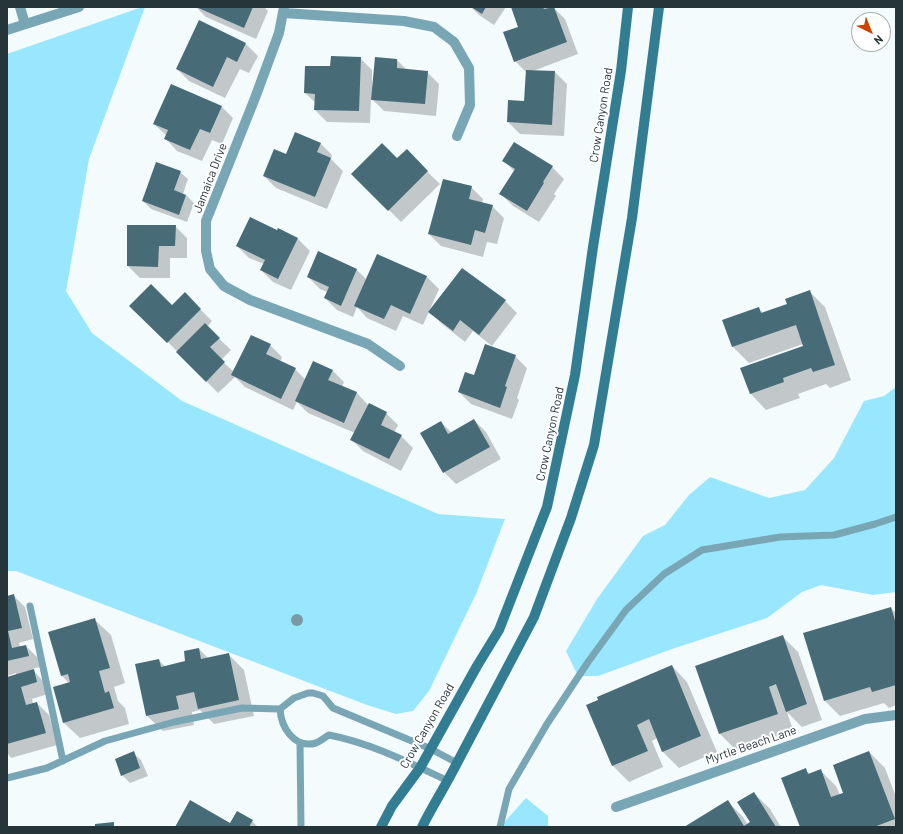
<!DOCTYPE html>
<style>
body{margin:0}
#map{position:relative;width:903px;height:834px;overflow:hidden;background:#f3fbfd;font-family:Barlow,sans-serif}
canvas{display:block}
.frame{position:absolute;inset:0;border:8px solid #25353a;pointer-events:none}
.north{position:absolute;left:851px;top:12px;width:40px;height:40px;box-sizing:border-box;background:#fff;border:1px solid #a8aeb0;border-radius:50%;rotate:137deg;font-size:11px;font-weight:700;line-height:16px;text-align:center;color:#25353a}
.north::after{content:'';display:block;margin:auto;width:14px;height:18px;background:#c94301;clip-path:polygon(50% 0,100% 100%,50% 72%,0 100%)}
</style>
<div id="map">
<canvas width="903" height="834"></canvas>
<div class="frame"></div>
<div class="north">N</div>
</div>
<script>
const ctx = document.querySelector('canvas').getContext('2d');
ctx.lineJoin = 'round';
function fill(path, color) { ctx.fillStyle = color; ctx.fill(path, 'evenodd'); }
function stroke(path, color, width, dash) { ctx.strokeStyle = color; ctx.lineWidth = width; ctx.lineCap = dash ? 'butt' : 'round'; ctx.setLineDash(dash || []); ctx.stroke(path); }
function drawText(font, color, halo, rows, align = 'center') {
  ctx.font = font + ' Barlow,sans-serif'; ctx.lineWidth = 4; ctx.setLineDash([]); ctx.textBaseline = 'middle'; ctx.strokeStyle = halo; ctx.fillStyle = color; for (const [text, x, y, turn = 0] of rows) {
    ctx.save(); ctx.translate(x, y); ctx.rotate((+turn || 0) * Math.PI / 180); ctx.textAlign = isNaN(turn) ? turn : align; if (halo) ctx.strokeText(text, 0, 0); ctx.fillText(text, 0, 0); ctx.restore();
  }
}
fill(new Path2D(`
 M142,7H145L89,159L66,291L92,333L182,401L438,514L505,519L476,594L429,691L413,711L396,714L367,705L16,571H7V54Z
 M896,387V592L873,595L821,585L802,592L767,618L672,649L598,676H578L566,651L597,599L643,536L665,525L689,495L710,477L769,498L805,490L834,458L864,401L884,396Z
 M526,798L548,816V827H500Z`), '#99e7ff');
fill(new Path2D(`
 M196,7H264L268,11L256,39L206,17Z
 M471,7H506L494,25L479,15Z
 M513,7H548L550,8L553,7L565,19L578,54L533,71L555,72L567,84L564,136L520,134L508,122L525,102L526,72L515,61L519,27Z
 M200,22L246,44L258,56L249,73L240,69L225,98L189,81L177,69Z
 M360,58L372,70V87H373L397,60L407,70L427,72L439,84L436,116L384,111L371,98L370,123L327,122L315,110L316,103L305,93L331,68Z
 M221,106L233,118L222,144L212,140L202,161L177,151L166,139L167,136L154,124Z
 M320,143L332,155L331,159L343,171L327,209L276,188L264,176L287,155Z
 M406,151L440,184L401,222L353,174L397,160Z
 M503,160L552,167L564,179L554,194L556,196L539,222L513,206L501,194L515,172Z
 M180,172L188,179L183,194L186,195L194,203L187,222L151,209L143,201Z
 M471,187L483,199L482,203L492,206L504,218L497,244L487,242L483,257L441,246L429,234Z
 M175,226L187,238V258H170V278H140L128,266Z
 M278,230L298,239L310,251L291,290L273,282L261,270L264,264L249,258L237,246L277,232Z
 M319,253L357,270L367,280L378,255L427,277L439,289L423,325L403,316L396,331L367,318L357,307L353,317L337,310L325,298L327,292L320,289L308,277Z
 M810,292L825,307L851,380L830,388L826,384L798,394L800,398L766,410L751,394L742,368L804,347L803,344L749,363L733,347L724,320L758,308L763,313L788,305Z
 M185,294L212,321L207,327L231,350L221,360L234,372L270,345L282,357L280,362L295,369L306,380L332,370L344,382L342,387L357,393L369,406L386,413L398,425L394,433L401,436L413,448L401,471L363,451L352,440L355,433L308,413L297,402L293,410L245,387L235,377L218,393L166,340L172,307Z
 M505,301L517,313L492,346L473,331L465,342L442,324L430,312Z
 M515,356L527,368L517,398L519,400L512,419L471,404L459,392L474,377Z
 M474,420L486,432L501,459L456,484L444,472L441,422L452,433Z
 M13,595L25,607L33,639L19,643L20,647L26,646L38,658L40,667L32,669L45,683L48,694L32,699L33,704L37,703L49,715L57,745L11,758L7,753V678L16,675V673L7,676V597Z
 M891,608L896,613V705L889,708L884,703L840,716L825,701Z
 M95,620L111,635L125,683L114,687L118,701L125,708L129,724L80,738L64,723L69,683L62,676Z
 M782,636L798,652L822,720L802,727L787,712L793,730L736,750L720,734L696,667Z
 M199,649L209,659L228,654L244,670L254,716L214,724L200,710L192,712L194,725L163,731L147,716L159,660L165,667L187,662Z
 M672,666L687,682L717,752L679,768L663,752L657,738L652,741L663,767L629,782L613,766L587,706Z
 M869,752L885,768L896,797V827H801L805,770L810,774L821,771L836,786L840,795L844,793Z
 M133,753L141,760L148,776L130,783L122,775L116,760Z
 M754,793L770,809L781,827H686L727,801L743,817L748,825L751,823Z
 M252,821L258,827H176L230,824Z`), '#0003');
fill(new Path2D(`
 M196,7H253L244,28Z
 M471,7H486L482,14Z
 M511,7H543L544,9L554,7L567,42L514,62L503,32L518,27Z
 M199,20L246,43L237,62L227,57L213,87L176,69Z
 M331,56L361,57L359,111L314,110L315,94L304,93L305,66H330Z
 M375,57L397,59V68L428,71L425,104L371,100Z
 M526,70L555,71L552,125L507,122L508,100L524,101Z
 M171,84L222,106L210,133L200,129L190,150L164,139L168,130L153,124Z
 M295,132L321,143L317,152L331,158L315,197L263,176L274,149L286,154Z
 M514,142L553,166L543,182L544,183L527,211L499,194L515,169L502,161Z
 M382,143L397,158L407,149L428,171L388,211L351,174Z
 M156,162L181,171L174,190L186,195L179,215L142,201Z
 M443,179L472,186L469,199L493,205L485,233L475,230L471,245L428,234Z
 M250,217L277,230L278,228L298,238L278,279L260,270L265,260L236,246Z
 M127,225H176L175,246H159L158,267L127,266Z
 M318,251L357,269L341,306L324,298L329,287L307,277Z
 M377,254L427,276L410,314L391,305L384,319L354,306Z
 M462,268L506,300L479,335L460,320L453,331L428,312Z
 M151,284L172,305L185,292L201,309L167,343L129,306Z
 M810,290L835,365L813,372L811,368L783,378L784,382L750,394L740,368L803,346L796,325L732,347L722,320L759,307L761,313L787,304L785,299Z
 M205,323L220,338L210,347L225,362L206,382L176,352Z
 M251,335L271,344L266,354L296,368L281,399L231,375Z
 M485,344L516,355L505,386L507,387L500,408L458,392L465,372L474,375Z
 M313,361L333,370L328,380L357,392L344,423L295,401Z
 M369,403L387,412L381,425L402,435L389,459L350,440Z
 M474,419L490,447L443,473L420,433L441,421L448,434Z
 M14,594L22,628L8,631L12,648L26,645L29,656L7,661V596Z
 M891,607L896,624V685L872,692L870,687L824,701L803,633Z
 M95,618L110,668L99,671L105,693L109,691L114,708L63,723L53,687L70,682L68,674L61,676L48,632Z
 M783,635L807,704L786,712L776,684L769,687L778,714L719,734L695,666Z
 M199,648L201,659L229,653L239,700L198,709L194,692L176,696L179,709L146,716L135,664L159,659L161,667L185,661L184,651Z
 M672,665L701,736L662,752L649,719L637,725L648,751L612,766L586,705L598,700L597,697Z
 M34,669L37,682L21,687L26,705L37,702L46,733L7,744V677Z
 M134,751L140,768L121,776L115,759Z
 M869,751L895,819L874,827H800L781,778L806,768L808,774L821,769L831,797L843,793L833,765Z
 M754,792L776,827H684L728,800L744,826L750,822L737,802Z
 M190,800L230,823L237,811L253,820L249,827H175Z
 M114,822V827H95V824Z`), '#476c78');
stroke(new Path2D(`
 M30,606L63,761
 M280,709C281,727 294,749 316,743C321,741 325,737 329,735C371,743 410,763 448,781
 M300,743L301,827
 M7,778L47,768L105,741L174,722L242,708L280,709L294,698L308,693H313L323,696L333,708L431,749L457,763
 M500,827L509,789L547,724L588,662L626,610L664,574L702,550L780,537L834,535L875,524L896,517`), '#79a6b4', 7);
stroke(new Path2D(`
 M20,7L25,24
 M284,7L279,33L255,98L206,221V251L210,269L224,286L250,300L368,344L400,366
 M284,13L404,21L434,27L454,42L469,68L470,105L457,136
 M7,30L79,7
 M616,807L865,719L896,715`), '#79a6b4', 10);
stroke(new Path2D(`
 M381,827L392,806L420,768L477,666L499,630L547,507L575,375L593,247L621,71L628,7
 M422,827C433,805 446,785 457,763L534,617L571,518L594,445L632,218L659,7`), '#337d92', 10);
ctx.fillStyle = '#7a9aa3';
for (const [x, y] of [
 [297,620]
]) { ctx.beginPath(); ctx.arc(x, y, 6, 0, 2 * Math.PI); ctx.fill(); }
drawText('12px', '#25353a', '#fff', [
 ["Crow Canyon Road",601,115,-81],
 ["Jamaica Drive",210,178,-69],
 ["Crow Canyon Road",550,434,-78],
 ["Crow Canyon Road",427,726,-60],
 ["Myrtle Beach Lane",751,745,-19]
]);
</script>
